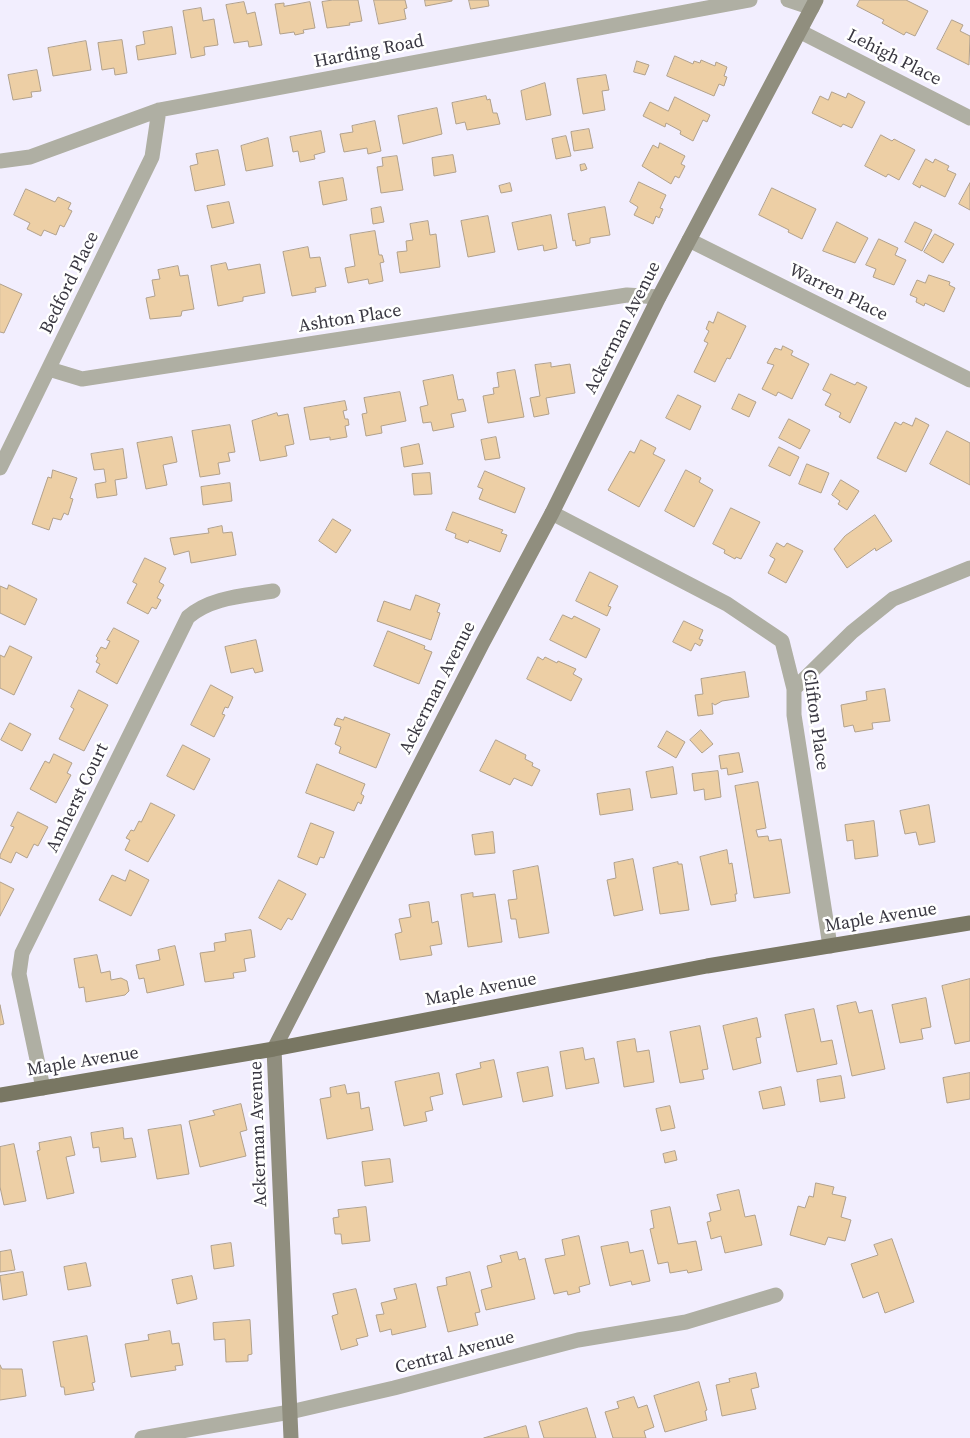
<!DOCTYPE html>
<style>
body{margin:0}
canvas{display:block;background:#f2eefe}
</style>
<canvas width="970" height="1438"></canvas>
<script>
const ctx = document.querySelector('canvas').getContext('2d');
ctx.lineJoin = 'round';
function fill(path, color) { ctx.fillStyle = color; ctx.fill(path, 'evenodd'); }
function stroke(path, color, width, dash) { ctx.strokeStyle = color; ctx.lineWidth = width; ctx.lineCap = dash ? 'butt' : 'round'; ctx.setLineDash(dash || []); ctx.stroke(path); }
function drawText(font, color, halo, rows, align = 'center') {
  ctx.font = font + ' "Source Serif 4",serif'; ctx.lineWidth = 5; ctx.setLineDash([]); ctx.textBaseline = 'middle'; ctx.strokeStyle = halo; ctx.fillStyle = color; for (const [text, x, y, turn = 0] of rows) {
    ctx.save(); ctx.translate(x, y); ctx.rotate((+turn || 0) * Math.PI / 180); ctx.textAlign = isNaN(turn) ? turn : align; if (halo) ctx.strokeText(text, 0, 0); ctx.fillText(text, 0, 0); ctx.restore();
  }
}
const building = new Path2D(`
 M333,0H358L362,21L349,23L350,25L327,28L322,2Z
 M374,0H405L407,8L404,9L406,19L379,24Z
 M425,0H452V1L426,6Z
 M469,0H488L489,6L471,9Z
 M860,0H906L928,11L915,36L906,32L904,35L882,23L884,20L857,6Z
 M244,2L247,14L255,12L262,45L249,47L248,41L234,43L226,5Z
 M310,2L315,28L303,30L304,33L295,35L294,32L280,34L275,4L284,3V6Z
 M201,8L203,21L214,19L218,45L204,47L205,55L191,58L183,11Z
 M952,20L963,25L960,31L970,36L969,65L937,49Z
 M172,27L176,54L138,60L136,46L145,44L143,32Z
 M122,40L127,73L115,75L114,68L102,70L98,43Z
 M86,41L91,70L53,76L48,48Z
 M675,56L693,64L694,61L700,63L701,60L715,66L716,62L727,67L724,76L727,77L724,86L719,84L714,96L667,76Z
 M637,61L649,65L645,75L634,72Z
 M37,70L41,91L31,92L32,97L13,100L8,75Z
 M606,75L609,90L602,91L605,110L583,114L577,79Z
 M545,83L551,115L526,120L521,91Z
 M832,92L846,98L848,93L865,102L852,128L843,124L841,127L812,113L820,96L828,100Z
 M486,96L487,100L490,99L493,113H497L500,124L467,130L465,122L456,124L452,103Z
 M675,97L710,115L707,122L703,120L693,141L680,134L681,131L666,123L665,127L643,116L650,102L668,111Z
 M437,108L442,134L403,144L398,116Z
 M375,121L381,151L368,154L367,148L344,152L340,134L353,132L352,126Z
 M589,129L593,148L574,151L571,132Z
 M321,131L325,152L314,155L315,159L300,162L298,151L293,152L290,137Z
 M881,135L892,141L894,139L915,150L899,180L888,174L886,177L865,166Z
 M566,136L571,156L556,159L552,139Z
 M268,138L273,166L246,171L241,146Z
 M660,143L685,156L681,164L685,166L679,178L675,176L671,184L642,166L653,145L658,148Z
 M218,150L225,185L195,191L190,166L198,164L196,154Z
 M453,155L456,172L434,176L432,158Z
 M397,156L403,190L381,193L377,167L383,166L382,158Z
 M926,159L933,163L935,159L949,166L947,170L956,174L945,197L921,185L920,188L913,184Z
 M585,164L587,169L581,171L580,165Z
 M343,178L347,200L323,205L319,182Z
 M639,182L666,195L660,208L663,209L659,218L656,216L653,224L634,215L638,207L630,202Z
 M510,183L512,191L501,193L499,186Z
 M970,183V210L959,204Z
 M772,188L816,209L802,239L788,232L789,230L759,215Z
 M26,189L55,202L58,197L71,203L68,209L72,211L64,227L60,225L56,235L44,230L41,236L27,229L30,223L14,215Z
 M229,202L234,223L212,228L207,206Z
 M381,207L384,222L373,224L371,209Z
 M605,207L610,235L590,238V243L576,246L575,240L573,241L568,214Z
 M551,215L557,248L544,251L543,245L518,250L512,223Z
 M488,216L495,252L468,257L461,221Z
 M428,221L430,235L436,234L440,267L400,273L397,252L407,251L406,241L413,240L410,224Z
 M837,222L868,238L855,263L823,251Z
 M915,222L932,230L922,251L905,242Z
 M375,231L379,255H382L384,262L380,263L383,281L369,284L368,279L348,283L345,268L355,266L350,235Z
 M935,234L954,244L943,263L924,252Z
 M879,239L898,248L895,255L906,260L894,285L873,277L876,269L866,265Z
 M308,247L310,258L320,257L326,286L315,288L316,292L292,296L283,252Z
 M226,263L228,270L260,264L265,293L243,297V301L218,306L211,266Z
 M178,266L180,276L188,275L194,309L182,311L181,316L150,319L146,298L155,296L152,280L160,279L158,270Z
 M929,275L950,282L949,285L955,288L944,312L925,303L924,306L916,302L917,298L910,295L917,280L925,283Z
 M0,284L22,294L4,333L0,332Z
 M718,312L746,326L730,359L727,358L715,382L694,372L708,343L704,341L709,331L706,329L709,321L713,323Z
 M783,346L793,351L791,355L809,364L792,399L778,392L776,396L762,389L774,365L767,363L775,348L781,350Z
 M551,363V367L570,364L575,393L546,398L549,414L534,417L530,398L540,396L535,365Z
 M515,370L524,417L488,423L483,396L494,394L493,388L499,387L497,373Z
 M831,374L855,385L857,382L867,387L850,423L839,417L841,413L825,405L831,394L823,390Z
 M453,375L458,400L463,399L466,411L451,414L454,427L433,431L431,422L423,423L420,407L428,405L423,381Z
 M400,392L406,421L381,426L382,433L366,436L362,414L367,413L364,398Z
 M739,394L756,402L749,417L732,409Z
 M678,395L701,406L690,430L666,418Z
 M345,401L347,410L343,411L345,419H348L349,425L345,426L347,437L330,440V437L310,440L304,408Z
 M277,413L278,416L288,414L294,444L285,446L287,456L260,461L252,421Z
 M916,418L929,425L906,472L877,458L895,422L901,425L903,422L912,426Z
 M789,419L810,430L800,449L779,438Z
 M230,425L235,452L228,453L230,461L218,463L220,474L200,477L192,431Z
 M947,431L970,443V485L930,464Z
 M172,437L177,462L163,465L167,485L146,489L137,443Z
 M496,437L500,458L485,460L481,440Z
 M641,440L656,448L653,454L665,460L639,507L608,490L630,451L634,453Z
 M419,444L423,464L404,467L401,448Z
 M779,447L799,457L790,476L769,466Z
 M123,449L127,478L115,480L117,495L97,498L95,484L106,482L104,469L94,470L91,454Z
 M807,464L829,473L821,493L799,484Z
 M53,470L77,478L70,498L73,499L68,515L64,513L61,520L53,518L49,530L32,524L48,477L51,478Z
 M686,470L701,478L699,482L713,490L694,527L665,511Z
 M485,471L525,488L515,513L479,499L483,489L478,487Z
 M430,473L432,494L414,495L412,474Z
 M841,480L859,491L847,510L838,504L840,501L832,495Z
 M230,483L232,501L203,505L201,487Z
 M731,508L760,522L741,559L736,557L735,559L724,553L725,550L713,544Z
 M453,512L503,530L501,533L507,535L500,552L469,540L468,543L455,538L456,534L446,530Z
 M875,515L892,541L876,551L875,548L847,568L834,549L845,536Z
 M333,519L351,530L336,553L319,541Z
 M222,526L223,533L232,532L236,555L191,563L189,551L174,555L170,538L209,533L208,529Z
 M777,543L784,547L787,543L803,551L786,583L768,573L775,559L770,556Z
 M145,558L166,568L159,582L164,585L157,598L161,600L156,609L152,607L148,614L127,603L137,584L133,582Z
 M590,572L618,586L608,606L611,607L607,616L576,601Z
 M9,585L37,599L25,625L0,613V586L7,589Z
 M416,595L440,604L437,612L440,613L431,640L377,621L384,601L410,610Z
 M563,615L572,619L574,616L600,629L586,658L550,640Z
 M684,621L703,630L699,639L703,640L700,646L695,643L691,651L673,642Z
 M114,628L139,641L117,684L96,672L100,664L96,662L98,658L96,656L101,647L106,649L110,641L107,640Z
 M388,631L425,646L424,649L432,652L419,684L374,666Z
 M256,640L263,671L255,673L253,668L231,673L225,647Z
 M10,646L32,657L14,695L0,688V655L4,657Z
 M538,657L543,660L545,657L557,663L558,661L576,669L573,674L582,679L571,701L527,679Z
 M745,672L749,697L722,701L715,705L712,703L713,714L698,716L695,695L703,694L701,679Z
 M211,685L233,697L228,708L225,707L222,714L225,715L214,737L191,725Z
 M885,689L890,721L872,723L873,729L855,732L853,725L844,727L841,705L867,700L866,692Z
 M79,690L108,705L84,751L59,739L74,709L71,707Z
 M345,717L390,734L376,768L339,753L341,747L335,744L341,727L334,725L337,718L343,720Z
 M10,723L31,734L22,751L1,740Z
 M701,730L713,744L702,753L690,740Z
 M667,731L685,742L676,758L658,747Z
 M496,740L526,755L525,759L533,763L532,766L540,770L532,786L514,778L510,785L480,771Z
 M183,745L210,759L194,790L167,776Z
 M739,753L743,772L728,775L727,768L721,769L719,756Z
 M54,754L72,763L67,773L71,775L56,803L30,789L45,761L49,763Z
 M317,764L365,784L361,794L364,796L361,804L358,802L354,811L306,793Z
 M673,767L677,794L651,798L646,772Z
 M718,771L721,797L705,800L704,789L694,791L692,774Z
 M758,782L766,828L756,830L758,837L768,836L769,841L781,839L790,893L754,898L735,786Z
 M630,789L633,810L600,815L597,794Z
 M151,803L175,815L148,862L125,850L130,840L126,838L131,830L134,831L139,821L141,822Z
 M929,805L935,842L919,845L916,832L905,834L900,811Z
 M18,812L48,827L38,846L34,844L27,858L16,852L11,863L0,858V855L14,827L11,826Z
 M874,821L878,856L855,859L853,840L847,841L845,825Z
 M311,823L334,832L324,858L320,857L317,865L298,857Z
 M493,832L495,853L475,855L472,835Z
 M727,850L729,864L732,863L737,894H735L736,901L711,905L700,857Z
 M633,859L643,910L614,916L607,880L616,878L614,863Z
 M678,862V864H682L689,910L660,914L653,868Z
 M538,866L549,933L519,938L516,919H511L508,900L517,899L513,871Z
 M130,870L149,880L131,916L99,900L112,875L125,881Z
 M279,880L306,894L292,920L288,918L281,930L259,918Z
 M0,882L14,889L0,916Z
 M473,893V897L495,894L502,942L468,947L461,895Z
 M429,902L432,923L438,921L442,944L430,946L432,955L400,960L395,934L402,932L399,919L411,917L409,905Z
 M251,930L255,957L244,959L246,971L233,973L234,978L205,982L200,953L215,951L214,943L226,941L225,934Z
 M175,946L184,985L147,993L144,978L139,979L136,965L160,960L158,950Z
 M97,955L101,973L110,971L111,980L121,978L127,981L129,991L125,995L86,1002L84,987L79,988L74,959Z
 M970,979V1041L955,1044L942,986Z
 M926,998L931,1027L921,1029L923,1039L900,1043L892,1005Z
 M856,1002L859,1013L872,1010L885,1069L852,1076L837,1006Z
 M0,1005L4,1024L0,1025Z
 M814,1009L821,1042L832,1040L837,1064L797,1072L785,1015Z
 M757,1018L761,1037L756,1038L761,1063L733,1070L723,1026Z
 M700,1026L708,1069L702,1070L704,1079L680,1083L670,1032Z
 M635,1039L637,1052L649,1050L654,1082L624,1087L617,1042Z
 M583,1048L585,1060L594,1058L599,1083L566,1089L560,1052Z
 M494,1060L502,1097L463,1105L456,1074L481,1068L480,1063Z
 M548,1067L553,1096L523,1102L517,1073Z
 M439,1073L443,1094L430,1097L433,1110L425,1112L427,1121L404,1126L395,1082Z
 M970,1073V1099L947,1103L943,1078Z
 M841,1076L845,1098L820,1102L817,1080Z
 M345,1085L347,1094L359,1092L361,1109L369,1107L373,1130L327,1139L320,1099L331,1097L330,1088Z
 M781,1087L785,1105L763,1109L759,1092Z
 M241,1104L247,1130L240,1132L246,1156L200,1167L189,1121L215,1115L213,1111Z
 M670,1106L675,1128L661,1131L656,1109Z
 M181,1125L189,1174L157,1179L148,1130Z
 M123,1128L124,1139L132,1138L136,1157L101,1162L99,1147L93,1148L91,1133Z
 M71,1137L75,1155L66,1157L74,1193L47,1199L37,1151L40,1150L39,1143Z
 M14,1144L26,1201L4,1205L0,1187V1147Z
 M675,1151L677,1160L665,1163L663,1154Z
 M390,1159L393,1182L365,1186L362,1162Z
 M816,1183L834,1187L832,1194L846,1197L841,1217L851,1220L845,1241L828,1237L825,1245L790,1235L798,1206L805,1208L809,1196L813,1197Z
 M739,1190L745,1217L755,1215L762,1245L725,1253L721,1236L711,1239L707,1222L711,1221L709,1213L721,1210L717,1195Z
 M366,1207L370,1241L342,1244L341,1234H335L333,1218L339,1217L338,1210Z
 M670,1207L678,1244L696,1241L702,1270L688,1273L687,1270L670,1273L668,1262L658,1264L650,1229L654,1228L651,1211Z
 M579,1236L590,1284L579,1287L580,1292L568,1295L567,1291L554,1294L545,1259L565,1255L562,1240Z
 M892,1239L914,1302L885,1313L878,1292L863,1298L851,1264L878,1255L874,1245Z
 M628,1242L630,1253L643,1250L650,1281L632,1285L631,1281L610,1286L601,1247Z
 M231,1243L234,1266L214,1269L211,1246Z
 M11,1250L15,1270L0,1272V1252Z
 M517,1252L519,1260L525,1258L535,1299L486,1310L481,1290L492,1287L487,1266L502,1262L500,1256Z
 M86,1263L91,1286L68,1290L64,1267Z
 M23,1272L27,1295L3,1300L0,1276Z
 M470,1272L480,1312L475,1313L478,1325L448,1332L437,1287L447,1285L446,1278Z
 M192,1276L197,1299L177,1304L172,1280Z
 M416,1284L426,1327L392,1335L391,1329L380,1332L376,1315L384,1314L381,1303L397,1299L394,1289Z
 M356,1289L368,1336L356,1339L358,1345L341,1350L332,1316L338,1314L333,1294Z
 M250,1320L252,1354L248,1355V1361L226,1362L225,1339L214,1340L213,1323Z
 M170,1331L172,1344L179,1343L183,1365L175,1366L176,1370L131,1377L125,1344L149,1340L148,1335Z
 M87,1336L95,1382L92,1383L94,1390L65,1395L64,1387H61L53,1342Z
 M0,1365L2,1369H22L26,1396L0,1400Z
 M756,1373L759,1387L751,1389L756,1409L722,1416L716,1385L730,1382L729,1379Z
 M699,1382L707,1410L705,1411L707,1420L665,1432L654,1396Z
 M634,1397L638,1408L647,1405L654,1427L644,1431L646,1438H613L605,1412L619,1408L617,1402Z
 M587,1408L596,1438H544L539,1422Z
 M526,1426L529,1438H484Z`);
fill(building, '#edcfa5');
stroke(building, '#b1a18c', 1);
stroke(new Path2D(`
 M788,0L812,8
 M801,32L970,118
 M0,161L30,157L159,110L750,0
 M689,240L970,380
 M49,369L82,379L627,295L659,297
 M0,468L152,157L159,110
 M552,513L727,604L782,641L794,689V715L830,946
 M794,689L852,632L893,599L970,568
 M43,1088L19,974L22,953L188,617C211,597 244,596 273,591
 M142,1438L290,1412L394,1388L578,1340L686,1322L776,1295`), '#afafa3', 15);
stroke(new Path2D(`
 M291,1438L274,1049L482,644L552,513L659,297L816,0`), '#908e7e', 15);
stroke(new Path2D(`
 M0,1095L274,1049L707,966L970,923`), '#797763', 15);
drawText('18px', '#393741', '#fff', [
 ["Harding Road",369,52,-11],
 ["Lehigh Place",894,58,27],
 ["Bedford Place",70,283,-64],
 ["Warren Place",838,293,26],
 ["Ashton Place",350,319,-9],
 ["Ackerman Avenue",623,328,-63],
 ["Ackerman Avenue",438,688,-63],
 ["Clifton Place",815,720,82],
 ["Amherst Court",78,798,-64],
 ["Maple Avenue",881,918,-9],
 ["Maple Avenue",481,990,-11],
 ["Maple Avenue",83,1062,-9],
 ["Ackerman Avenue",259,1134,-92],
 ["Central Avenue",455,1353,-15]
]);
</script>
